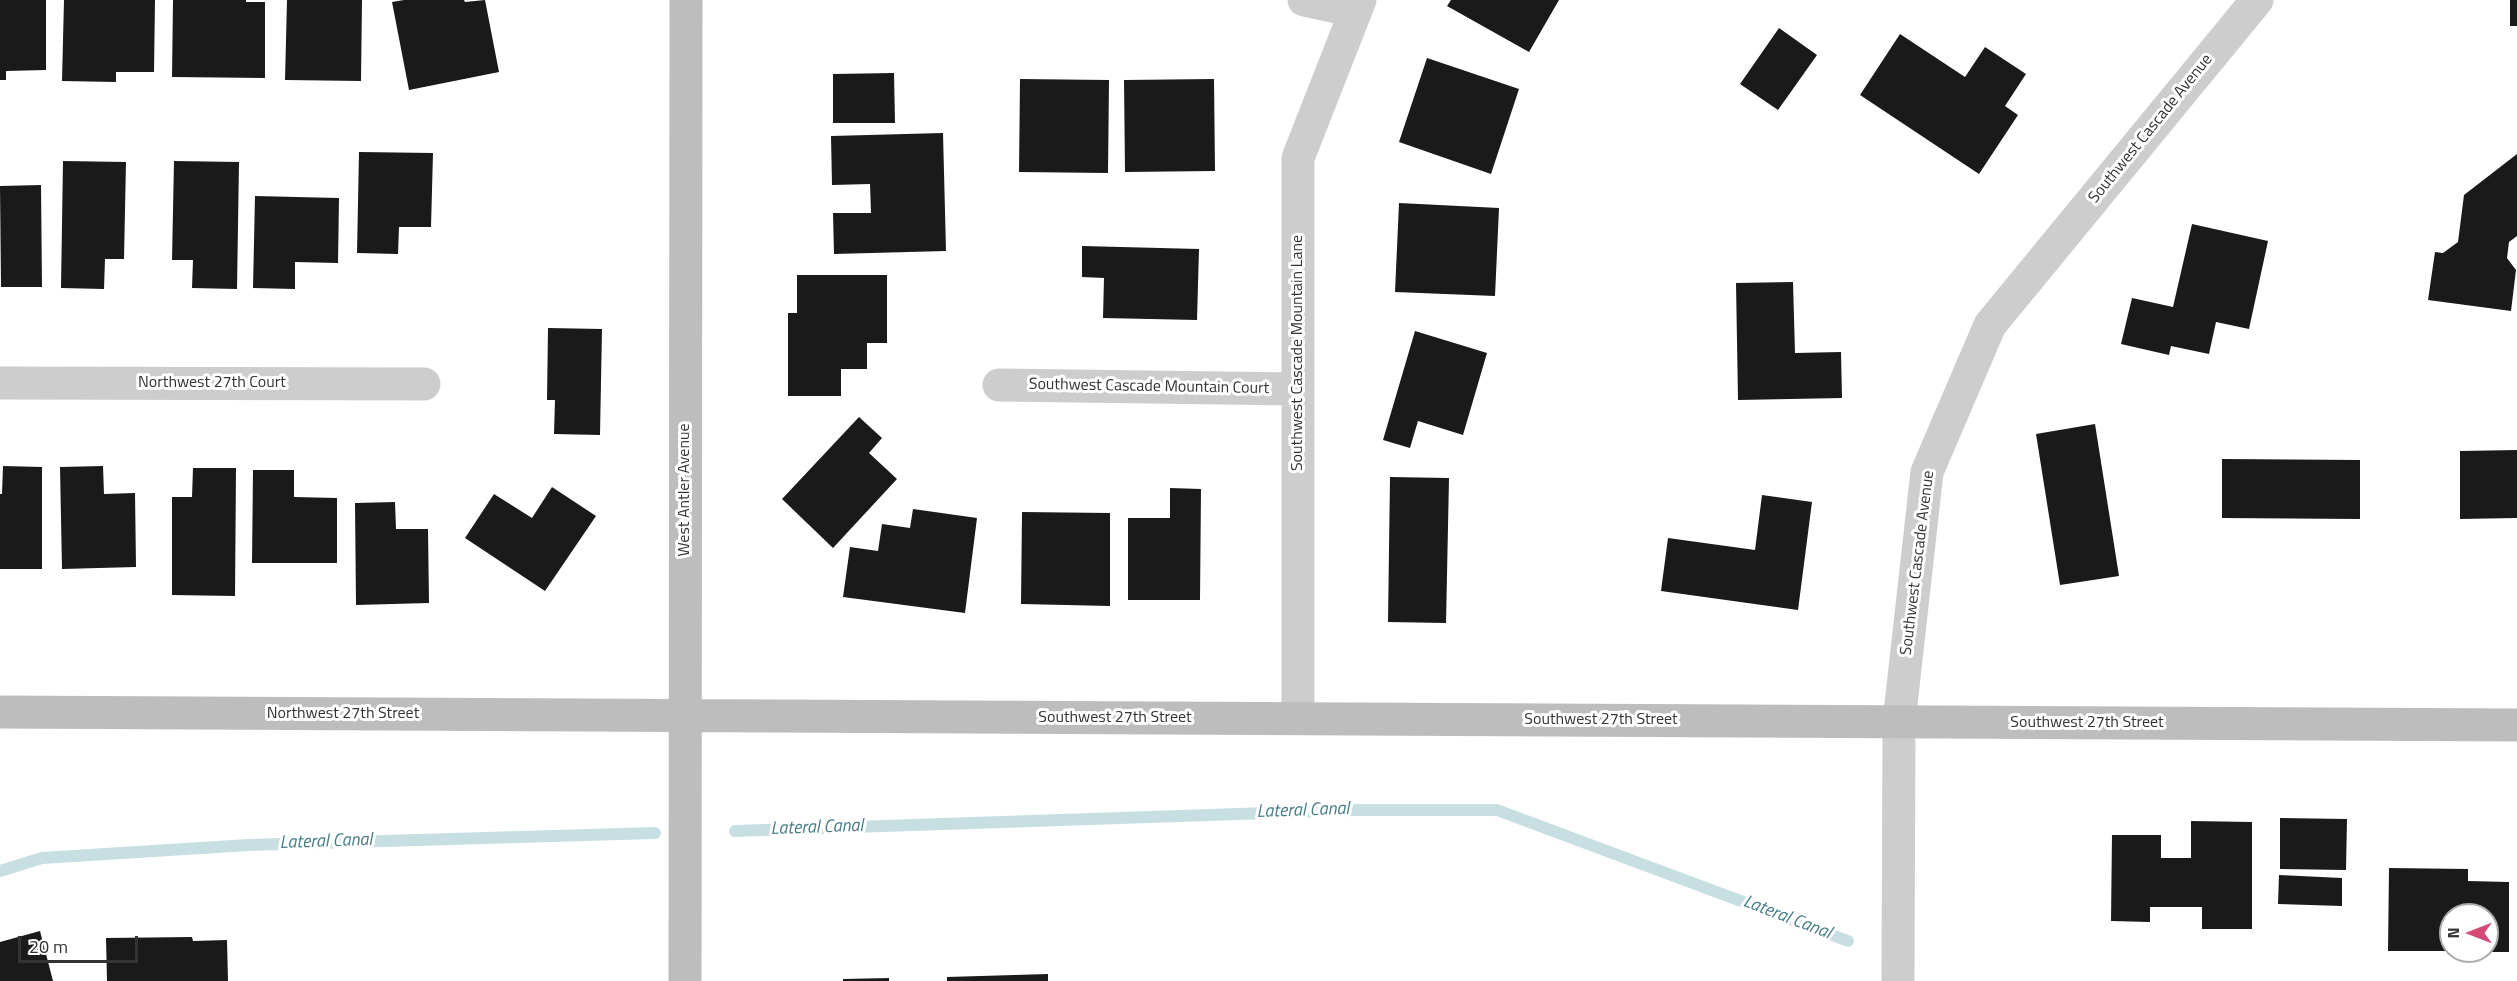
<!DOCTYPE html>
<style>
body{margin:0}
#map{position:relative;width:2517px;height:981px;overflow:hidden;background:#fff;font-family:"Titillium Web",sans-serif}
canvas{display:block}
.north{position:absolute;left:2439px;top:903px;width:60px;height:60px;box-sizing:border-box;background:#fff;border:2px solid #adadad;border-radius:50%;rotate:270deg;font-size:16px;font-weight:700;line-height:24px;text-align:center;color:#333}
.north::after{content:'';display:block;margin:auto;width:21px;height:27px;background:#d34b76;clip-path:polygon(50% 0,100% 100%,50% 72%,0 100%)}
.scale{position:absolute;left:18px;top:936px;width:120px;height:27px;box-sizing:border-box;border:3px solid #333;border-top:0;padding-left:8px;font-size:18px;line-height:21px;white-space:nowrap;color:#333;-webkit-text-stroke:4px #fff;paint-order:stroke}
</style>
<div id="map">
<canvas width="2517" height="981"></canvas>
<div class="north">N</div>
<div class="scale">20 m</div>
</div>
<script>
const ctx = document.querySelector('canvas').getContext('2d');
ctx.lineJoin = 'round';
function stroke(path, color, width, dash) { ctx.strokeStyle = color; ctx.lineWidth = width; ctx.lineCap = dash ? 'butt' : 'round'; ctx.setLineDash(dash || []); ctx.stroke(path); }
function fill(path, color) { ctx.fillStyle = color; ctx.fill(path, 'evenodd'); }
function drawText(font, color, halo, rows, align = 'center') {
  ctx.font = font + ' "Titillium Web",sans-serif'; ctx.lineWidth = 6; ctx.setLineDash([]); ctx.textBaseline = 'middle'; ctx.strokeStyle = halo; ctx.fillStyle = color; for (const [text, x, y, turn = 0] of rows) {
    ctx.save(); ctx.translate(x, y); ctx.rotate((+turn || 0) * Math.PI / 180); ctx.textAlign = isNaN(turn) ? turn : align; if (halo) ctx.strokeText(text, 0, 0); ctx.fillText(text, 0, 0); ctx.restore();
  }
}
stroke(new Path2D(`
 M735,831L1357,810H1497L1848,941
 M0,871L42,858L249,845L655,833`), '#c7dfe2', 12);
fill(new Path2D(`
 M0,0H46V70L6,71V80H0Z
 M64,0H155L154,72H116V82L62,81Z
 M173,0H246V2H265V78L172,77Z
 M287,0H362L361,81L285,80Z
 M404,0H464L465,2L485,0L499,72L409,90L392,2Z
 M1451,0H1559L1529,52L1447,6Z
 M2510,0H2517V26H2510Z
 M1779,28L1817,55L1778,110L1740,84Z
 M1900,34L1965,77L1985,47L2026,74L2005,106L2018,115L1979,174L1860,95Z
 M1427,58L1519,89L1491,174L1399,142Z
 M894,73L895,123H833V74Z
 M1020,79L1109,80L1108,173L1019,172Z
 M1214,79L1215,171L1125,172L1124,80Z
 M943,133L946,251L834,254L833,213H871L870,184L832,185L831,136Z
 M359,152L433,153L431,227H399L398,254L357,253Z
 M2517,154V236L2509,242L2507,258L2516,270L2511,311L2428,300L2435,252L2443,253L2458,242L2464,195Z
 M63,161L126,162L124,259H105L104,289L61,288Z
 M174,161L239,162L237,289L192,288L193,260H172Z
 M41,185L42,287H1L0,186Z
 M255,196L339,198L338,263L295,262V289L253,288Z
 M1399,203L1499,208L1495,296L1395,292Z
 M2192,224L2268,241L2249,329L2216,322L2209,354L2171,346L2169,355L2121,344L2132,298L2173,307Z
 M1082,246L1199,249L1197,320L1103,318L1104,278L1082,277Z
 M797,275H887V343H867V369H841V396H788V313H797Z
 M1793,282L1795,353L1841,352L1842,398L1738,400L1736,283Z
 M548,328L602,329L600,435L554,434L555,400H547Z
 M1415,331L1487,353L1463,435L1418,421L1410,448L1383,440Z
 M859,417L882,438L869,453L897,479L833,548L782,499Z
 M2095,424L2119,576L2060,585L2036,434Z
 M2517,450V518L2460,519V451Z
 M2222,459L2360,460V519L2222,518Z
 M3,466L42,467V569H0V494H2Z
 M103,466L104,494L135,493L136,567L62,569L60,467Z
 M193,468H236L235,596L172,595V497H192Z
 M253,470H294V497L337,498V563H252Z
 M1390,477L1449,478L1446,623L1388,622Z
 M552,487L596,516L545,591L465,538L494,494L532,518Z
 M1170,488L1201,489L1200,600H1128V518H1170Z
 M1762,495L1812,502L1798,610L1661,591L1668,538L1755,550Z
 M395,502L396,529H428L429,603L356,605L355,503Z
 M913,509L977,518L965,613L843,597L850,547L878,551L882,524L910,528Z
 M1022,512L1110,513V606L1021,604Z
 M2280,818L2347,819L2346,870L2280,869Z
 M2191,821L2252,822V929H2202V907H2150V922L2111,921L2112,835H2161V858H2191Z
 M2389,868L2468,869V881L2509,882V952H2487V915H2451V951H2388Z
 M2279,875L2342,878V906L2278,904Z
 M40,931L53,981H0V942Z
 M192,937L193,941L227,940L228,981H107L106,938Z
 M1048,974V981H947V977Z
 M889,978V981H843V979Z`), '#1a1a1a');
stroke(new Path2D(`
 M1304,0L1354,11
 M0,383L424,384
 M999,385L1298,389
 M1298,718V158L1360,0
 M1898,981L1899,722L1927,472L1990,325L2257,0`), '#cdcdcd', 33);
stroke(new Path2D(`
 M0,712L2517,725
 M685,981L686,0`), '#bdbdbd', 33);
drawText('16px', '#333', '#fff', [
 ["Southwest Cascade Avenue",2151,129,-51],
 ["Southwest Cascade Mountain Lane",1298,353,-90],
 ["Northwest 27th Court",212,383],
 ["Southwest Cascade Mountain Court",1149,387,1],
 ["West Antler Avenue",685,490,-90],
 ["Southwest Cascade Avenue",1918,563,-83],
 ["Northwest 27th Street",343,714],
 ["Southwest 27th Street",1115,718],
 ["Southwest 27th Street",1601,720],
 ["Southwest 27th Street",2087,723]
]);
drawText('italic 18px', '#457d87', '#fff', [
 ["Lateral Canal",1303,811,-2],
 ["Lateral Canal",817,828,-2],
 ["Lateral Canal",326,842,-2],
 ["Lateral Canal",1787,918,21]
]);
</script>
